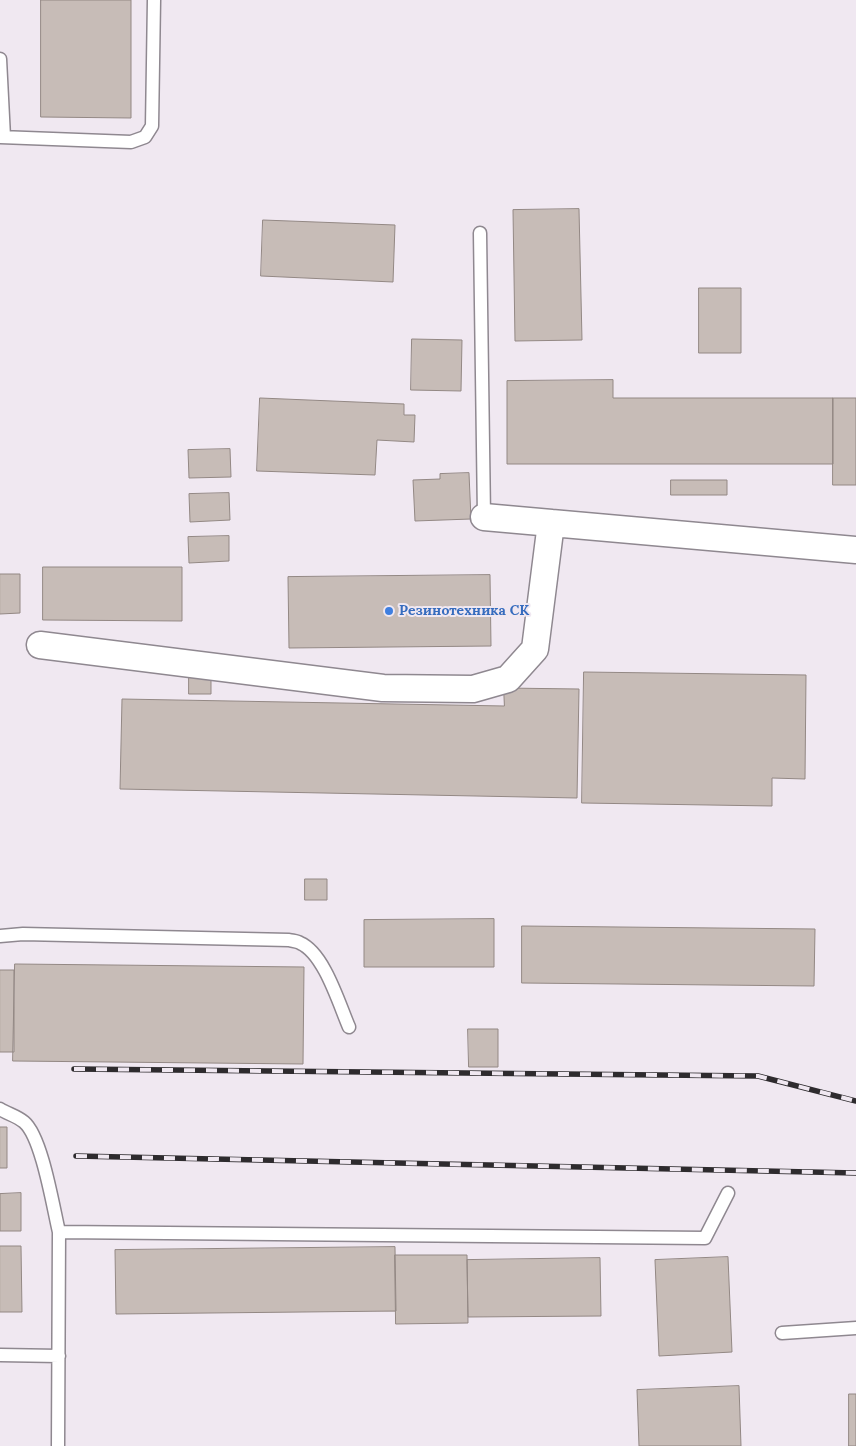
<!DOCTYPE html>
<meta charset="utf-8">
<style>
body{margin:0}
canvas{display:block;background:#f0e8f1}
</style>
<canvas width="856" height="1446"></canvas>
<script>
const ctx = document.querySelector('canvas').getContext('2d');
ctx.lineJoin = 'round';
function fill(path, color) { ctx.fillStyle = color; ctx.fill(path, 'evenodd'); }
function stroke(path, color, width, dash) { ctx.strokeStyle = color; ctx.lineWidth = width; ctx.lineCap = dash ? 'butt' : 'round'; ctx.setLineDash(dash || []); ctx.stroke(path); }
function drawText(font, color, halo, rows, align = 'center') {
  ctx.font = font + ' Lora,serif'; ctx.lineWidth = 4; ctx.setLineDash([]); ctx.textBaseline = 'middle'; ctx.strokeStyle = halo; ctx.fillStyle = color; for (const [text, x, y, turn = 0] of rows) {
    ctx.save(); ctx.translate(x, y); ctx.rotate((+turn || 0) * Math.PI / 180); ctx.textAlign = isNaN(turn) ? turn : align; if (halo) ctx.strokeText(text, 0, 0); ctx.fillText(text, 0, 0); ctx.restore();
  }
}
const building = new Path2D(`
 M41,0H131V118L41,117Z
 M579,209L582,340L515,341L513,210Z
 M263,220L395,225L393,282L261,276Z
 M699,288H741V353H699Z
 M412,339L462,340L461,391L411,390Z
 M613,380V398H833V464H507V381Z
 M260,398L404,404V415H415L414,442L377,440L375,475L257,471Z
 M833,398H856V485H833Z
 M230,449L231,477L189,478L188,450Z
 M469,473L471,519L415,521L413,480L440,479V474Z
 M671,480H727V495H671Z
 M229,493L230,520L190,522L189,494Z
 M229,536V561L189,563L188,537Z
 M43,567H182V621L43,620Z
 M0,574H20V613L0,614Z
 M490,575L491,646L289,648L288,577Z
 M189,672H211V694H189Z
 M584,672L806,675L805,779L772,778V806L582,803Z
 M504,688L579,689L577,798L120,789L122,699L504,706Z
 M305,879H327V900H305Z
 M494,919V967H364V920Z
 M522,926L815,929L814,986L522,983Z
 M15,964L304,967L303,1064L13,1061Z
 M0,970H14V1052H0Z
 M468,1029H498V1067H469Z
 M0,1127H7V1168H0Z
 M21,1193V1231H0V1194Z
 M0,1246H21L22,1312H0Z
 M395,1247L396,1311L116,1314L115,1250Z
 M395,1255H467L468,1323L396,1324Z
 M728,1257L732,1352L659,1356L655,1260Z
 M600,1258L601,1316L468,1317L467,1260Z
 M739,1386L741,1446H639L637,1390Z
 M849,1394H856V1446H849Z`);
fill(building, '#c7bcb7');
stroke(building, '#938884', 1);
const service = new Path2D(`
 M0,59L4,137
 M0,137L131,142L145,137L152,126L154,0
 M480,233L484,517
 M0,936L23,934L289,940C293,941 297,941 300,943C324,953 339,1004 349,1027
 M0,1109C8,1114 17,1116 24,1122C42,1137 53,1207 59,1232
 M782,1333L856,1328
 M0,1355L59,1356
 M58,1446L59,1232L705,1238L728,1193`);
const minor = new Path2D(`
 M484,517L856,550
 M40,645L383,688L473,689L508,679L535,649L551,523`);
stroke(service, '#8f8890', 15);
stroke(minor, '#8f8890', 29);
stroke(service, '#fff', 12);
stroke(minor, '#fff', 26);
const rail = new Path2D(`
 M74,1069L758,1076L856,1101
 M76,1156L856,1173`);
stroke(rail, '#2e2b2e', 5.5);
stroke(rail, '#f0e8f1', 4, [11]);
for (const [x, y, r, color] of [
 [389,611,5,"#3f7fe0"]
]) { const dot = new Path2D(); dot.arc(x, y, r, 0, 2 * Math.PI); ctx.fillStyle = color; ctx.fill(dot); stroke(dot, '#f0e8f1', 2); }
drawText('bold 14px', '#366cbe', '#f0e8f1', [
 ["Резинотехника СК",399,611]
], 'left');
</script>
